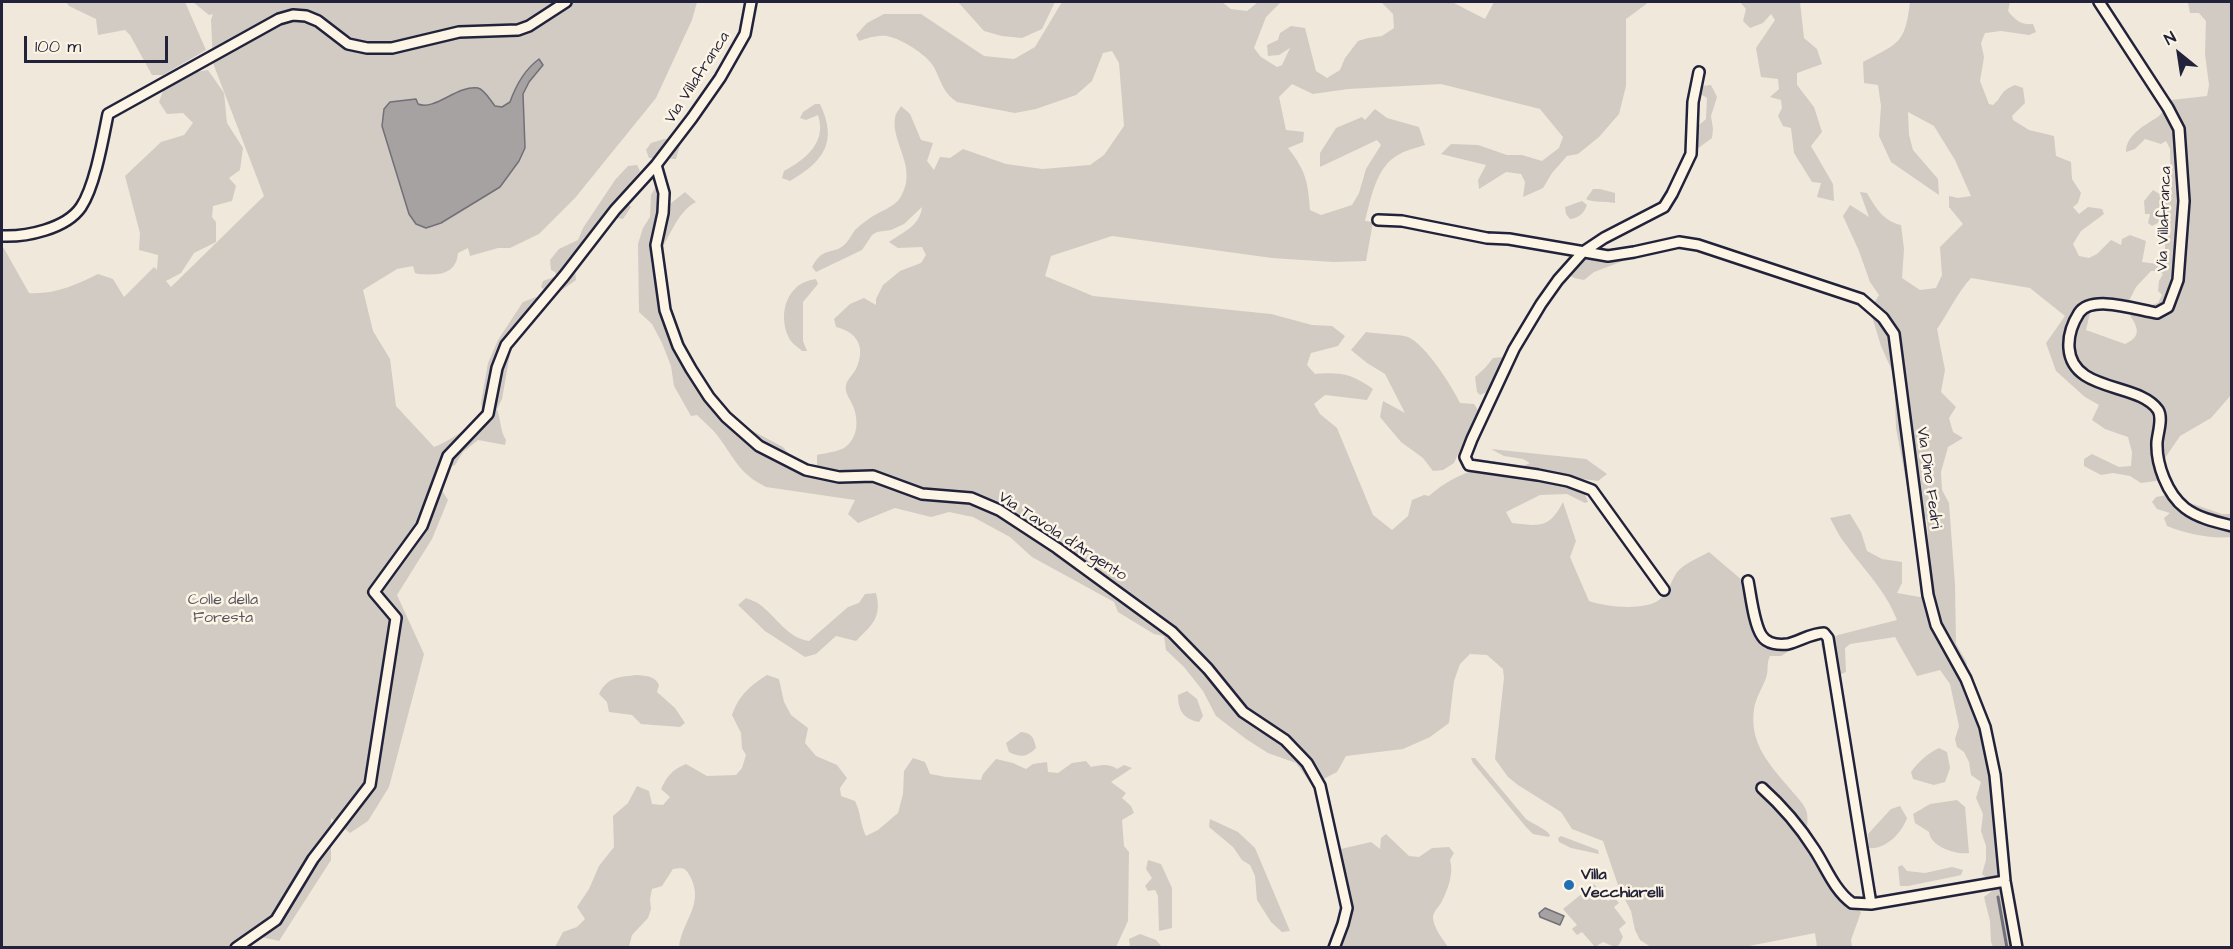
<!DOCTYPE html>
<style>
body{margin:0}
#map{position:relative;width:2233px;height:949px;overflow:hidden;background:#efe8db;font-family:"Architects Daughter",sans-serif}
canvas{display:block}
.frame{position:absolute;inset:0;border:3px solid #22223b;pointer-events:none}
.north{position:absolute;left:2149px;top:24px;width:60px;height:60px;-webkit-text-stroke:4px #fcf5e5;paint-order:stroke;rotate:330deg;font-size:16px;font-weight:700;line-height:24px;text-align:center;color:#22223b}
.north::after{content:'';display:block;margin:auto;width:21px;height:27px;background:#22223b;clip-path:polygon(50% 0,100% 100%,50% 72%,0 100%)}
.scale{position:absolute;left:24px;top:36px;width:144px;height:27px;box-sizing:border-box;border:3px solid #22223b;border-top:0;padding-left:8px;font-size:18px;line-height:21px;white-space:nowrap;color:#22223b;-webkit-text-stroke:4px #fcf5e5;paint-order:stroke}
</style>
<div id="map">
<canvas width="2233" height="949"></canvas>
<div class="frame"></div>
<div class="north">N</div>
<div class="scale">100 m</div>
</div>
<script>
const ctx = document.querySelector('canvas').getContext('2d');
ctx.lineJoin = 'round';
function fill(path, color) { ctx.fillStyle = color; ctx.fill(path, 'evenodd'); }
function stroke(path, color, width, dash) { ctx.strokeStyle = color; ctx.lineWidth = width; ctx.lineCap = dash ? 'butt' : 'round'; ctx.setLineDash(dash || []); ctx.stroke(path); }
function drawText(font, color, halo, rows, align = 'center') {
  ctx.font = font + ' "Architects Daughter",sans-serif'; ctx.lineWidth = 5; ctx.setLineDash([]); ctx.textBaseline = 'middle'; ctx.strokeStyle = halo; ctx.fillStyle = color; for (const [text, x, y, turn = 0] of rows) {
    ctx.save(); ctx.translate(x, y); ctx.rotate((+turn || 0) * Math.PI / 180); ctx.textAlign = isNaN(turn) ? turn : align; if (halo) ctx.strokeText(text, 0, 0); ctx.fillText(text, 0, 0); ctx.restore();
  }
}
fill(new Path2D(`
 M66,2H185L206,50L163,75H152L130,35L125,30L98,35L96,19L69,6Z
 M193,2H697L692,20L656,98L575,198L539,234L510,248H498L470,256L468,248L458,253C456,276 437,275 418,274L415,273L413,266L397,269L363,290L373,331L390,359L396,406L434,447C452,440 469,428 483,413L481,403L488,363L498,340L523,302L536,297L542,303L543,308L511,348L502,399L497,409C501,420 500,431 506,440L505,445L478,440L463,452L455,465L434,472L436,481L448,500L432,539L397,595L424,654L389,787L368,821L350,833L331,818V860L279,941L257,936L244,948L2,947V245L29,293C53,295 76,285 98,274L113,279L124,297L154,267L157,270L158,255L139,250L140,233L125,176L161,142L184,135L193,123L183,113L167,114L159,102L165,85L185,74L208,70L224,93L227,123L243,148L240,170L229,178L236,186L232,201L213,206L212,217L216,222V242L194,253L181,273L166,281L171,287L264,196L213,63L211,20L213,14L209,15Z
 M958,2H1055L1042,29L1022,38L1002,36L984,31Z
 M1062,2H1222L1231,9L1247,11L1258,2H1281L1266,17L1254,48L1261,57L1277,67L1282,65L1290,48L1279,55L1268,56L1267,45L1278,40L1280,33L1291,26L1305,28L1316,71L1327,78L1340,70L1345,58L1358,41L1368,38L1382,36L1394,28L1393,14L1381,2H1452L1485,19L1494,2H1649L1626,19V86L1619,114L1599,137L1578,154L1567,156L1552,173L1543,188L1523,197L1525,182L1521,174L1506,172L1479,189L1478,180L1486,165L1441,154L1451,144L1478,145L1507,155H1522L1542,161L1559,148L1563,137L1540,109L1441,84L1348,89L1313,94L1292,84L1279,97L1286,130L1304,132L1303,142L1288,148C1306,171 1308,182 1310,210L1321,215L1352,205L1359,193L1366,169L1381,145L1377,140L1320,167V153L1336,128L1362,117L1365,120L1375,109L1387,118L1419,127L1425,145C1416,148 1406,150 1398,155C1376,167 1371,198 1365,221L1373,222L1366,261L1333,262L1272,258L1112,236L1051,256L1045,276L1093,296L1271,314L1312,325L1332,326L1345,336L1338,346L1311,353L1307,365L1315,374C1341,372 1352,374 1373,389L1367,400L1325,395L1314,404L1320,414L1337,428L1373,515L1392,530L1408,516L1412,500L1424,495L1429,496C1443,483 1465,471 1484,468C1500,466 1515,471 1530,463L1523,459L1504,456L1491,449L1586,459L1607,474L1598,481L1583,479L1573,483L1584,492L1588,502L1585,503L1567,494L1540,495L1506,512L1512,523C1540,526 1549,529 1563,502L1576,541L1570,557L1589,601C1606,607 1644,611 1659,600C1670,593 1671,577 1680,569C1688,562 1700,557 1709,552L1743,581L1758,634L1791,650L1781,656H1770C1766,664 1769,670 1766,678C1762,689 1756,697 1754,709C1749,744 1770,765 1791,790C1797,797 1805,805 1807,813C1808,819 1807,826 1807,832L1760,785L1755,787L1773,803L1804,841L1836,894L1861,912L1851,940L1852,947H1817L1815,933L1739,948L1651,947L1640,940L1635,930L1631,911L1619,888L1603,841L1572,829L1561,812L1518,785L1508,777L1495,759L1504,678L1503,669L1487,655L1470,654L1460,664L1454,681L1449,723L1430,737L1403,749L1346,756L1337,772L1312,785L1296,763L1268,753L1246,739L1216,716L1203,691L1184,667L1166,650L1164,636L1154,634L1118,612L1114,602L1032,557L1010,537L973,517L949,512L931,517L895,508L858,523L848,514L855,500L766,487C740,474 736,461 720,439C714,430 705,423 697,415L691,416L674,386L671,366L662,343L652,324L639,312L638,244L643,228L650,217L651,195L657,185L669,184L670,195L666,202L670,204L685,192L696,202C674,213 669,245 651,262L663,316L679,354L696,364L693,379L696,388L719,413H732L749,429L783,447L795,461L817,466V455C825,453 837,452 844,448C858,439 859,420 853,406C851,400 844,393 846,385C847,380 853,374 856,369C866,348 858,332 836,327L834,319L850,304L864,298L876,305V299L883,285L900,271L921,263L926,255L922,247L898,248L889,242C903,232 920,226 922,207L904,224L891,230L877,232L872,235L862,250L816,272L812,267C823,246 833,255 844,245C849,241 851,235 855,230C860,225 867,220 873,216C881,211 894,207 900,198C919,168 891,144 895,118C895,114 899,110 901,106L910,114L921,140L933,143L927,161L934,170L940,157L950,158L963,149L1006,164L1042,169L1090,165L1104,155L1124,126L1119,63L1112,51L1103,53L1092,81L1076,95L1036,109L1015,113L957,102C943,93 941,81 934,67C926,54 902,39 887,36C878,35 867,38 859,41L856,35L867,23L884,14H921L984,56L1014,59L1035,47Z
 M1740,2H1800L1804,38L1817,49L1822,64L1797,73V85L1814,107L1822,132L1811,146L1833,184L1834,201L1817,197L1821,183L1812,182L1794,153L1791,128L1783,126L1778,116L1782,108L1781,100L1770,97L1779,89L1778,79L1761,77L1756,48L1775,20L1771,14L1763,23L1750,28L1743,21L1746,9Z
 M1910,2H2010L2008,11C2016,21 2021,25 2033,24L2036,32L2029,35L2001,31L1985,33L1981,43L1984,57L1980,81L1989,104L1993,105C2004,96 1998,92 2015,85L2023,88L2025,103L2012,116L2013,120L2029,130L2054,136L2056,156L2071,162L2072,179L2081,193L2078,203L2073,207L2079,214L2088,207L2102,209L2104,214L2081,231L2073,244L2079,256L2089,258L2097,254L2111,240L2121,245L2122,239L2130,235L2146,241L2142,262L2157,264L2165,259V244L2169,227L2163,220L2152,226L2148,223L2150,214H2145L2144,201L2153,190L2163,196L2171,195L2170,149L2166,141L2161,144L2145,139L2135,149L2126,152C2126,134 2146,125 2159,116C2164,112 2167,105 2171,100L2207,96L2209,85L2205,54L2206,21L2199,13H2190L2188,3L2231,2V395L2211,418L2180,436L2165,458L2161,477L2156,481L2141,483L2130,476L2113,473L2101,475L2084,466V459L2092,454L2119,467L2131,466L2132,452L2128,437L2105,429L2092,420L2099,405L2085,397L2056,371L2046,343L2065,316L2030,288L1971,278C1957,293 1949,312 1937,329L1945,370L1941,392L1956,407L1949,418L1953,432L1963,438L1948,447L1941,472L1942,490L1949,503L1955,585L1956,644L1966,661L1980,726L1994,744L1997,817L2008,857L2004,875L1988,879L1982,874L1986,860V846L1981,831L1983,814L1976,798L1981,782L1971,775L1969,762L1964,752L1957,747L1955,739L1959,726L1950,684L1940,670L1917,676L1895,637L1850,644L1845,648L1846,672L1832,678C1825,666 1825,657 1821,644L1838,635L1897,620C1886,591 1865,571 1847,546C1840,538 1835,527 1830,518L1850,514L1861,532L1867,551L1882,559L1902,562V583L1897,593L1931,599L1927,520L1910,502L1896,428L1894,375L1881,346L1870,310L1879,295L1870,282L1859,251L1843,216L1850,205L1869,217L1860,192L1867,193C1876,208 1883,221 1901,225L1904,249L1902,278L1920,290L1936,288L1942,275L1940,247L1963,224L1949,207V196L1958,198L1971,196L1955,160L1934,126L1908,112L1909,135L1913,150L1938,179L1939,195L1891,162L1879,136L1881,106L1878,85L1864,83L1863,62C1899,43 1905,44 1910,2ZM2151,271H2158L2163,274L2159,281L2158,291L2162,295L2158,303L2141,308L2130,315C2138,328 2142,336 2125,344L2086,330L2090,313L2100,308L2128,303L2136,287Z
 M1711,85L1717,97L1711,116L1713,129L1712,138L1697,149H1693L1692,131L1706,119L1707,98L1699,93L1702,86Z
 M815,104H820C838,142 824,161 790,181L782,178L784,171C806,159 827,142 818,115L806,120L800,118L803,112Z
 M664,139L681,141L676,159L649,158L646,150L651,143Z
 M637,165L640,171L622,195L631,207L623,219L610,217L597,230L604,232L592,250L578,249L574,259L576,280L556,294L550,295L541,287L543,281L557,276L555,272L551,270L550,260L559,249L578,240L583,228L615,180L628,166Z
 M1593,189H1600L1615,193V203C1606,201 1593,203 1586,199Z
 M1582,201L1587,205C1584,213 1579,218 1570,219L1566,214L1565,207Z
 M1617,255L1623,261L1594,272L1584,280L1574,278L1571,276V266L1579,257L1603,261Z
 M816,279L818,284L803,302V341L807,351H802C798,347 791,343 789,338C777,314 787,282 816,279Z
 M1366,332C1377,334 1399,334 1408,337C1425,344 1452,386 1460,403L1474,404L1478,410L1454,463L1443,470L1433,471L1423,458L1401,442L1380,417L1383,401L1405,413L1385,374L1367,363L1351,350Z
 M1503,357L1511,373L1494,381L1492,390L1480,395L1477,392L1475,377L1485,368L1493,358Z
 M2167,495L2222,514H2231V537C2210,539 2187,534 2167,526L2164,518L2170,513L2157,509L2152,502L2156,497Z
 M876,593C882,617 873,624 856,641L836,636L816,654L805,657L765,631L738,605L746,598C750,600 755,601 759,604C776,616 787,638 809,641L848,607L859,603L865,594Z
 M637,675C647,676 655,676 659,685L657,692L675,708L685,723L680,727L641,724L632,715L609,712L607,702L599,694C608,676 620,677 637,675Z
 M767,675L779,679L784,702L791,715L808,728L805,743L816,756L837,765L847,778L840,788L841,796L855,801C861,813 860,824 866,836L878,830L898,813L903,794L904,771L913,758L925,762L930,774L946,777L981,780L983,774L996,759L1013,763L1026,769L1033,764L1047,762L1048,772L1058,773L1072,763L1086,761L1091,767C1100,765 1109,763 1117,769L1124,765L1132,768L1111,782L1126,793L1122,798L1131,806L1134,813L1122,820L1124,846L1129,852L1128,921L1116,947H679C682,921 704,905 691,878C686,868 684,867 673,869L662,886L652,889L650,899L651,909L648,918L632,935L629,947H555L563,932L577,927L585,919L577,907L589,889L599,866L614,847L613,816L628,803L637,786L649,791L652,804L663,805L670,797L661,789C667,776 672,770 686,764L707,776L736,775L742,768L746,755L742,748L741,733L732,715C739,695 750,686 767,675Z
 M1187,691L1197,699L1203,716L1199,722C1184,719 1178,711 1178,695Z
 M1021,732C1032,733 1034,738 1036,748C1027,757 1021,758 1009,752L1006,743Z
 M1939,748L1947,752L1950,768L1945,782L1934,785L1913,779L1911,772C1919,761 1927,754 1939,748Z
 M1471,758H1475L1526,819C1534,825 1545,828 1550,835L1549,837L1533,834L1526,827L1473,763Z
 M1957,800L1965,807L1969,853C1956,855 1931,847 1929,832L1915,823L1913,814L1930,804Z
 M1900,806L1907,818C1902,833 1885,850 1869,848L1868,834L1891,809Z
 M1210,819L1238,832L1255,848L1290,931L1282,932L1271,922L1257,900L1255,876L1250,865L1242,860L1233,847L1209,827Z
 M1386,834L1409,856L1419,857L1432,848L1449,847L1454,853L1450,860C1454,873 1448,889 1442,901C1439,907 1433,911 1433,918C1434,929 1443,939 1448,947L1340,948C1356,913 1346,885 1341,849L1371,842L1380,849L1381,838Z
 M1561,836L1598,850L1599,854L1571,848L1559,842L1558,838Z
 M1148,860L1161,864L1172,888V928L1159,931L1158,896L1155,890L1148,891L1145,886L1152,878L1146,869Z
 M1902,865L1907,871L1925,873L1952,867L1963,870L1961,875L1957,876L1908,886H1900L1898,867Z
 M1594,884L1608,901L1614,897L1619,903L1614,907L1626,923L1619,929L1623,937L1619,945L1615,947L1603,942L1595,947L1582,932L1577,935L1572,929L1577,925L1563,909Z
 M1997,887L2001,893L2016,947H1993L1991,942L1990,921L1984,897Z
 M1140,934L1156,940L1162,947H1130L1129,939Z`), '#d1cbc3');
const water = new Path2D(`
 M539,59L543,65L529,82L523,94L525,148L519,161L500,187L441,223L426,228L416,224L409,214L382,126L384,109L390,102L416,99L418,104C435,111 457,85 478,88C485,90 490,100 495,106L502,107L510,102C516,85 524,70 539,59Z
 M1545,908L1564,916L1560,925L1540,917L1539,913Z`);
fill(water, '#a6a2a2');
stroke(water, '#716f79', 1.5);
stroke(new Path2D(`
 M1998,897L2007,948`), '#716f79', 3);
const minor = new Path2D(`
 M2099,2L2168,108L2179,129L2184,201L2178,280L2168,307L2157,313C2137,310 2092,294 2079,313C2072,324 2068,334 2069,348C2072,393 2139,382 2158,410C2163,418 2158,432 2157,442C2156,464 2167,494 2185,508C2198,518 2216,522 2232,526
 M656,165L664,193L663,213L656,245L665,310L678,346L691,369L709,397L726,417L759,446L806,470L839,477L873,476L922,494L971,498L999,510L1057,548L1172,632L1208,669L1243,712L1285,740L1307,763L1320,786L1347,908L1343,924L1334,948
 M1378,220L1402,221L1487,238L1509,239L1608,256L1634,252L1679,242L1698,245L1861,299L1883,318L1894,334L1928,595L1936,625L1966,679L1985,727L1995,775L2005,881L2017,948
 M2,236C26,237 66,229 81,207C95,186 103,139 108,114L279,19L293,15L306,16L318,21L348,44L367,48H392L459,32L518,30L529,26L566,2
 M1748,581C1751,596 1754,625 1762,636C1767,644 1779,645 1788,644C1800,641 1812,633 1824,633L1828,638L1871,904
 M1664,590L1592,490L1568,481L1538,475L1469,465L1465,457L1472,439L1514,349L1541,304L1558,280L1583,252L1604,238L1664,207L1672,194L1691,154L1693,102L1699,72
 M1762,788C1782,806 1800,827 1814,849C1826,867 1834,890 1852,903L1871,904L2005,881
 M236,948L276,920L313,859L370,785L396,618L374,592L422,526L448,456L488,414L497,368L506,345L564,276L615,210L656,165L692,118L720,78L745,34L751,2`);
stroke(minor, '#22223b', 14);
stroke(minor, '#fcf5e5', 9);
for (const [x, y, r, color] of [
 [1569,885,6,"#1f6fb2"]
]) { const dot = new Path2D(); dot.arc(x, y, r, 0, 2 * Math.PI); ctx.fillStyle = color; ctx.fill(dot); stroke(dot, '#fcf5e5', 2); }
drawText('16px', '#22223b', '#fcf5e5', [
 ["Via Villafranca",698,78,-57],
 ["Via Villafranca",2165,219,-88],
 ["Via Dino Fedri",1928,478,82],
 ["Via Tavola d'Argento",1062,537,33]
]);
drawText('16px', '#575564', '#fcf5e5', [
 ["Colle della",223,601],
 ["Foresta",223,619]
]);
drawText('bold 16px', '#22223b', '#fcf5e5', [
 ["Villa",1581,876],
 ["Vecchiarelli",1581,894]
], 'left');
</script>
